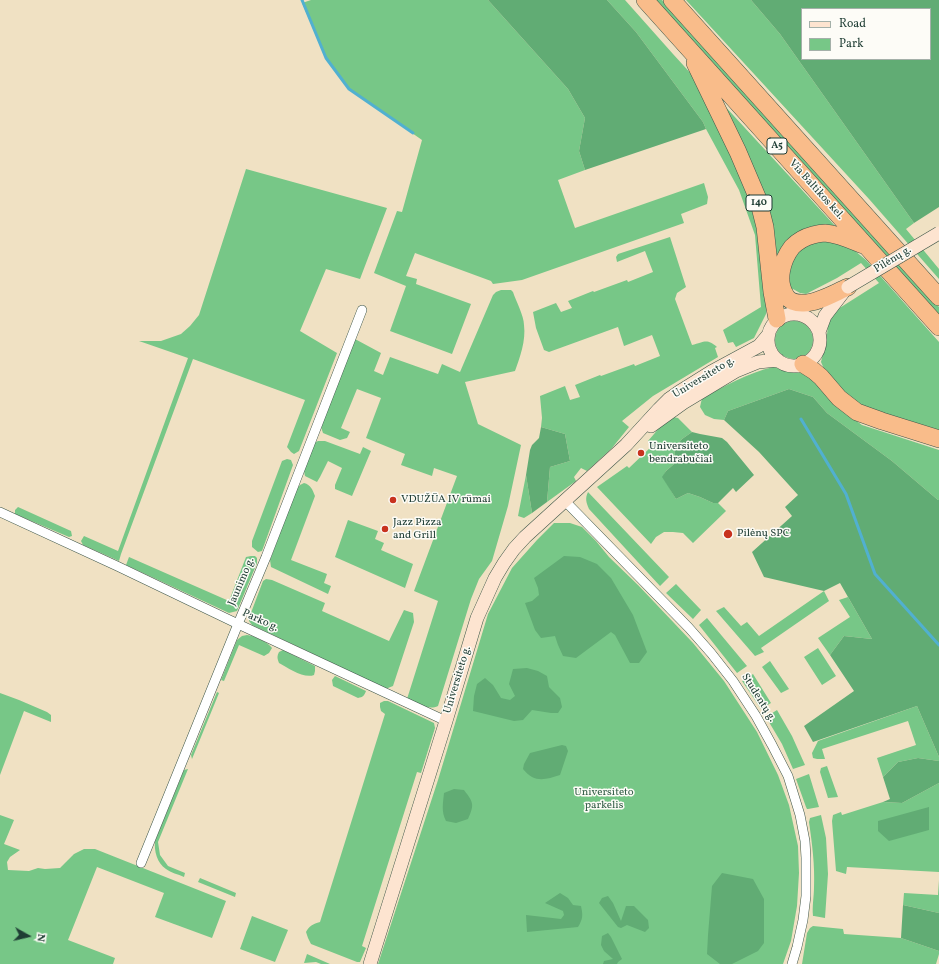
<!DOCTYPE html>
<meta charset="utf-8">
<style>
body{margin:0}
#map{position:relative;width:939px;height:964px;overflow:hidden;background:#f0e1c3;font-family:Vollkorn,serif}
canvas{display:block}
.legend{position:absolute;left:801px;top:8px;width:130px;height:52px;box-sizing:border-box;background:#fdfcf7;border:1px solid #a4b0a9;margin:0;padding:5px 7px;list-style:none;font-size:12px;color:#1f3d34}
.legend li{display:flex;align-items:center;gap:8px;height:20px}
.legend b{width:20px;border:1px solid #a4b0a9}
.north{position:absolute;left:8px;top:916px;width:40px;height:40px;-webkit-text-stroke:3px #fdfcf7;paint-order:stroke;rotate:98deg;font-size:11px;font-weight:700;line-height:16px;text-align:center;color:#1f3d34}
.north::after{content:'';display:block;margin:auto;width:14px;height:18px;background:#1f3d34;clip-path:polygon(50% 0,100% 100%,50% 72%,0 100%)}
</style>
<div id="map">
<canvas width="939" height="964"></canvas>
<ul class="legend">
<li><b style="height:5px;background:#fde4d0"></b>Road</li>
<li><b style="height:11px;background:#77c787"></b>Park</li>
</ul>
<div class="north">N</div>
</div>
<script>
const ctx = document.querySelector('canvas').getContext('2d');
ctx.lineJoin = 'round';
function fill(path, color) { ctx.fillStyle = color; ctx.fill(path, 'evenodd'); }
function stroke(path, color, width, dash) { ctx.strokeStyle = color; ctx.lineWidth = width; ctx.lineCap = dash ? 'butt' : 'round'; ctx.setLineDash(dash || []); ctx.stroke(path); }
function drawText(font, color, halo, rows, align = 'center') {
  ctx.font = font + ' Vollkorn,serif'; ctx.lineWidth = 3; ctx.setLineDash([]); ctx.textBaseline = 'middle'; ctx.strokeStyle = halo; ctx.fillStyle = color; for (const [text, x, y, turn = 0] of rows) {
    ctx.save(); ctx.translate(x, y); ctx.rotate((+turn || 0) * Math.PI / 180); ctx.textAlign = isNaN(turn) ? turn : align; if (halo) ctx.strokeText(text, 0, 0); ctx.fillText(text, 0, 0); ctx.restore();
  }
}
fill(new Path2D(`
 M311,0H488L568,89L585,118L579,151L585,170L558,180L575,228L704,183L708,197L707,204L681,214L684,223L522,280L493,284L491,281L415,253L406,276L417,279L416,284L471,304L452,354L390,331L406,286L374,273L397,211L402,212L422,140L349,89L326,58L302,3Z
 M607,0H625L673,54L694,77L747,189L759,224L767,305L766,314L754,338L736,347L733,342L728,343L723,330L761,307L755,235L739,190L706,129L703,122L636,32Z
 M655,0H662L939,307V316Z
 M686,0H751L780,34L914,223L906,229L939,269V279L869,199Z
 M722,103L837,228L816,227L774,268Z
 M246,169L387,208L360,279L326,269L300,331L337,353L299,451L294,454L291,452L287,447L305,400L193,359L121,554L119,561L83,545L81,541L84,536L118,551L188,358L139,341H161L181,334L190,326L199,315Z
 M670,237L686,287L677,293L675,299L692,345C704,342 707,338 717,347L715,348L718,357L653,396L622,421L629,427L612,448L587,471L581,468L574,477L576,481L547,502L550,467L570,461L565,434L541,427L542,418L540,396L565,386L570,400L580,397L575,385L600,375L601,376L634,364L635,366L660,356L652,335L624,346L618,327L549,352L544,350L536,328L533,312L556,303L561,312L572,308L568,301L593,291L594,292L627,280L628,282L653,272L645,251L617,262L616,257L618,254Z
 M820,239L849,246L866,260L939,342V434L860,406L843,395L825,371L821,362L826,342L829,318L838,309L879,283L861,263L837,278L806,294L800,293L793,289L789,293L786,277L794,253Z
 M501,290H511L513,292C516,301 524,316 524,325C526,341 520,357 515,371L465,382L478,424L521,445L508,506L492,561L479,579L471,599L438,706C428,711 417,703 407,699L438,601L414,591L457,476L434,468L432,476L401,465L405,454L366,438L381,398L357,389L341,428L350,432L347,438L340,440L323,433L321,427L355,339L381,353L374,371L383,375L390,357L438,374L442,364L460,372L493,295L496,292Z
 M775 340a19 19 0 1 1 38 0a19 19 0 1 1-38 0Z
 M773,367L792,372L808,374L843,411L862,425L939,450V500H938L892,461L827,413L813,397L789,389L728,411L724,420L714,419L705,415L700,407L702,398C725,386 748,373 773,367Z
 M673,417L678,418L692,432L682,439L675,448L674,464L666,471L663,477L676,499L688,493L700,497L713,503H718L726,511L693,543L683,533L673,532H664L656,537L651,544L597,487L627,466L629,468L652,446L648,441L666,420Z
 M318,441H325L360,454L363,447L371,451L352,496L335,489V485L342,468L328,461L320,477L317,482L305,476L304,471L314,443Z
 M287,459L291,460L293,465L262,551L258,552L252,547V541L282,461Z
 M526,475L532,513L524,518L518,516Z
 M304,483C311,485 312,489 315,496L291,560L327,574L324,583L331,586L328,594L271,567L270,560L297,488L300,485Z
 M588,492L669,577L660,586L589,509C586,502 585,498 588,492Z
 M18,507L71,531L72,536L69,537L15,514V510Z
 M348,520L378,531L375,539L384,543L381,550L413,564L405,588L335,557Z
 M554,523H570L582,527L596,541L609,557L638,585L693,643L724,681L757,732L778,775L789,805L798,846L799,873L797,906L791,941L783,964H378L438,780L488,614L512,568L537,540Z
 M251,556H255L257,558V563L237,611L229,613L126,565L129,557L229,601L246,557Z
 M266,579L272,580L325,603L322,611L389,641L404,610L413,613L414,622L393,686L388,688H385L252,625L249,621V618L263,581Z
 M676,584L701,610L693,619L666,593Z
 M824,591L829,601L761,648L764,652L755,656L716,611L724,607L741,626L747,622L759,636Z
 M848,597L872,639L844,636L830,655L818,638L850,617L839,600Z
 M707,618L747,666L737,673L699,625Z
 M247,635C254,636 268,642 272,648L269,653L264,656L239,645L224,681L221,680L237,640L242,636Z
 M818,648L836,676L822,685L804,657Z
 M283,650L315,666V671L314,675C304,679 288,668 279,663C277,658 277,656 279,652Z
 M770,661L789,689L781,693L762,667Z
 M753,674L771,703L761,709L742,681Z
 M335,676L366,691C364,696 363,697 358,698L333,686L332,680Z
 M217,692L219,693L192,759L191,755Z
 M0,693L19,700L47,712L51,715V722L24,711L0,775Z
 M384,701H388L434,723L435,728L421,773L417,772L362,946L366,948L360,962H357L311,944L308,938L306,932C309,926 313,924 320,922L385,714L381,711L380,707V703Z
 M917,706L939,757V761L918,758L898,762L883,777L877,758L916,745L908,721L822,749L825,759H817L813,758L812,753L818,741Z
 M777,710L792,736L805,765L793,769L782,744L766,717Z
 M827,766L838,797L828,798L820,772L821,768Z
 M188,769L158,842L160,855L168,866L185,873L184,877C178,874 171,873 166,869C157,863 154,851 155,841L184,770Z
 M809,774L819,807L808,809H807L806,807L796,779Z
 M939,783V872L847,867L846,874L836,871L832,821L833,815L841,812L842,815L883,802L902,803Z
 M0,815L14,820L4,844L20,850L10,857L7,862L8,870L29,871L38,868L45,869L60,868L74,854L84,849H95L226,901L212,938L155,917L164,893L97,867L68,940L115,958L113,964H0Z
 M821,815L826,838L828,874L825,918L814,916H813C812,906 814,897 814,887C815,865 812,843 809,822L810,818Z
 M200,878L236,893L235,897L198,882Z
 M939,880V913L903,905L904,893L938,895Z
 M252,916L288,930L275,962L240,949Z
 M813,926L843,929L844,934L901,938L939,951V954L936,964H802L807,933L810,928Z
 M307,954L330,964H321L316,962L304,963Z`), '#77c787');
fill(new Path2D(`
 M488,0H607L636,32L703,122L706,129L585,170L579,151L585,118L568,89Z
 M751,0H939V207L914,223L780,34ZM802,9H930V59H802Z
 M789,389L813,397L827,413L892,461L938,500H939V757L917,706L813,742L804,726L854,691L830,655L844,636L872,639L840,583L824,591L764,577L752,552L792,516L785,507L798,495L759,452L724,420L728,411Z
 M541,427L565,434L570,461L550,467L547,502L532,513L526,475L530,450L532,445L539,438Z
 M692,432L700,434L722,438L727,442L754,475L736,492L733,488L718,503H713L700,497L688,493L676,499L662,477L666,471L674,464L675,448L682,439Z
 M564,556L580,557L597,564L611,578L633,615L647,652L639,663H630L615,635L611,632L576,658L563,656L558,645L555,636L541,638L535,630L525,603L532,601L539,595L538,588L534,578Z
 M527,668L538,671L547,676L549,687L560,698L562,707L558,713H551L532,710L523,720L514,721L473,711L474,696L477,684L485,678L493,685L501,698L510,700L515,696L509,684L513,669Z
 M562,745L566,746L568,751L560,775C545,780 534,783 523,769L524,764L530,753Z
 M918,758L939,761V783L902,803L883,802L890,799L883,777L898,762Z
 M454,789L464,790C473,802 475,804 468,819L456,823L446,821C441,812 443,803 444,793Z
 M929,807V830L889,841L878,831V821Z
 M722,873L753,879L764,899V943L758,951L732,964H720L707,954L708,935L712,886Z
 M560,893L568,898L573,905L581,906C583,915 583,919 578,927L527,932L526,915L561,919L564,915L563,911L545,903Z
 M608,896L613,903L621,921L626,906H634L648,920L649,928L645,932L627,925L621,928L618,927L599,903L602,898Z
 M903,905L939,913V951L901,938Z
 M608,933L611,937L622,959L618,962L617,964H603L604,961L613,959L604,951L601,945L602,936Z`), '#61ac74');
stroke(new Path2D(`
 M302,0L326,58L349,89L413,133
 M801,419L846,494L875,574L939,645`), '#51b0d0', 3);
const street = new Path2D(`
 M565,501L689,628L711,653L733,681L756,716L772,745L788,776L800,815L805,841L806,858V896L803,920L797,947L792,964
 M0,512L117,566L238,624L446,721
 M141,863L238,624L266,557L362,310`);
const secondary = new Path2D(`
 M768 340a26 26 0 1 1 52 0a26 26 0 1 1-52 0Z
 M819,332L825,316L828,312L845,290
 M651,426L683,403L736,371L758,362L778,360
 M370,964L446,721L477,618L495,578L504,563L514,549L525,537L626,445L659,409L669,399L679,392L711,372L759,346L769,334`);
const highway = new Path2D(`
 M645,0L939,327
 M672,0L939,297
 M695,63L738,152L758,199L765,227L772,292L777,319
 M848,287C834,293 816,304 802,303C796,303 789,301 786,296C776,281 782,260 792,247C798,241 805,237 813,235C817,234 821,233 825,233C838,234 851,240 863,245
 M803,364L814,371L821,377L839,398L857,412L882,421L939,439`);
stroke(street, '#3e5649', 10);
stroke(secondary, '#3e5649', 14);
stroke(highway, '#3e5649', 18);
stroke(street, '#fff', 9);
stroke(secondary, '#fde4d0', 13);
stroke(highway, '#f9bc8a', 17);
const secondaryBridge = new Path2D(`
 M848,287L939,233`);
stroke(secondaryBridge, '#3e5649', 14, []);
stroke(secondaryBridge, '#fde4d0', 13);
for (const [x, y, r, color] of [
 [641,453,4,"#c8321e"],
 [393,500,4,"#c8321e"],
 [385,529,4,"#c8321e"],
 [728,534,5,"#c8321e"]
]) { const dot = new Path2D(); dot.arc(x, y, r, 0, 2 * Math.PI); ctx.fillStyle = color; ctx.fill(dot); stroke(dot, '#fdfcf7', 1.5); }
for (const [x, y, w] of [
 [777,146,20],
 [759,203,26]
]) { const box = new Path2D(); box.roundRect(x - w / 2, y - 8, w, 16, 3); ctx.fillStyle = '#fdfcf7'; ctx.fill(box); stroke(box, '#1f3d34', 1); }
drawText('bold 10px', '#1f3d34', null, [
 ["A5",777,146],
 ["140",759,203]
]);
drawText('11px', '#1f3d34', '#fdfcf7', [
 ["Via Baltikos kel.",816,190,48],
 ["Pilėnų g.",893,260,-31],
 ["Universiteto g.",704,378,-31],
 ["Jaunimo g.",242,582,-67],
 ["Parko g.",260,621,25],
 ["Universiteto g.",458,680,-73],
 ["Studentų g.",758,698,58]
]);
drawText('11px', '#1f3d34', '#fdfcf7', [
 ["Universiteto",649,447],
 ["bendrabučiai",649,460],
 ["VDUŽŪA IV rūmai",401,500],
 ["Jazz Pizza",393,523],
 ["and Grill",393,536],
 ["Pilėnų SPC",737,534]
], 'left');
drawText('11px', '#356049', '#fdfcf7', [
 ["Universiteto",604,793],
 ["parkelis",604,806]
]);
</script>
